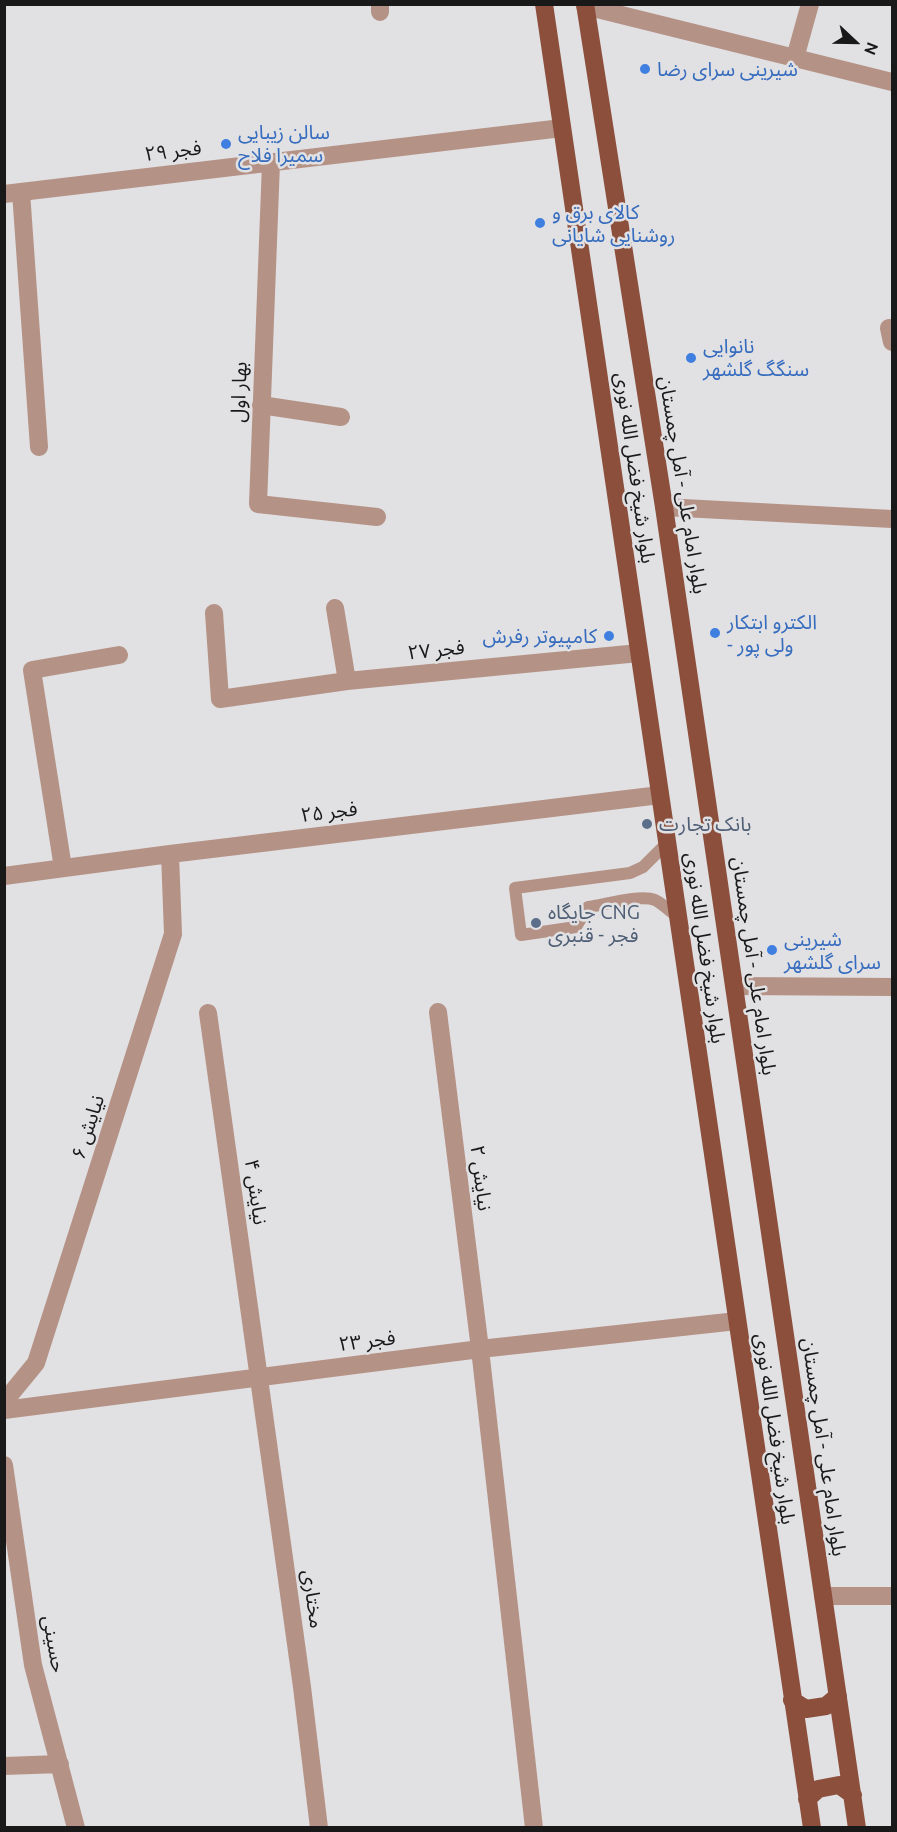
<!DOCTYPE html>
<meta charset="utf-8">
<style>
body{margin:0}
#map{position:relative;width:897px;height:1832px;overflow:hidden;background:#e1e0e3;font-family:Ubuntu,sans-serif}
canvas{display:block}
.frame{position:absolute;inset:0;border:6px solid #19191a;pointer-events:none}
.north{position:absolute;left:825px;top:12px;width:60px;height:60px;-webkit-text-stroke:4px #e1e0e3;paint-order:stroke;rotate:112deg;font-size:16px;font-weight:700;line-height:24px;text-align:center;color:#19191a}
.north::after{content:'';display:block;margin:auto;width:21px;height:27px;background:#19191a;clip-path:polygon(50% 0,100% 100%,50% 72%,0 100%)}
</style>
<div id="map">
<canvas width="897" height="1832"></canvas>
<div class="frame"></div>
<div class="north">N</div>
</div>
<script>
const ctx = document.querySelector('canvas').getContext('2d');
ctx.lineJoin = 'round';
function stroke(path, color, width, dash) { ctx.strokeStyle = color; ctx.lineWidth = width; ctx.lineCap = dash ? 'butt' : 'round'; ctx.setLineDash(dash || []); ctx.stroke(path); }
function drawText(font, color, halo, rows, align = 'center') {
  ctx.font = font + ' Ubuntu,"Noto Sans Arabic",sans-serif'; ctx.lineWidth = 5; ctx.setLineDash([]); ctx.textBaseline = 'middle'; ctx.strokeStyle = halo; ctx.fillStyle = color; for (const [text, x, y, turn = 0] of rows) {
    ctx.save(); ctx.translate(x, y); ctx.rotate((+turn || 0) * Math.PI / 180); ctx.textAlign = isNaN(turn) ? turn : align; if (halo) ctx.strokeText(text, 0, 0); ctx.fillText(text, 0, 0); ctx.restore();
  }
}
stroke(new Path2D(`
 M667,843L643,867L630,873L515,888L521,935L576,927L588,907C604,905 640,894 655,900C662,903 670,912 678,917`), '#b59286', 12);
stroke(new Path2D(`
 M380,4V12
 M585,6L892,82
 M795,58L810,4
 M271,163L258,504L377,517
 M21,192L39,447
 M4,194L562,128
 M889,328L892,342
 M261,405L341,417
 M664,507L892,519
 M335,608L347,681L639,653
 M214,613L220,699L347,681
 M63,868L32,670L119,655
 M4,876L170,854L660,795
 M734,986L892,987
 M438,1012L480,1349L534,1828
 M208,1013L302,1687L319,1828
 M4,1402L36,1363L173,934L170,854
 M4,1410L480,1349L737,1321
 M4,1465L33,1665L76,1828
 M823,1596H892
 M4,1766L60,1764`), '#b59286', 18);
stroke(new Path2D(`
 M544,4L812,1828
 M585,4L664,507L857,1828
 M792,1700L806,1709L826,1706L838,1696
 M807,1799L818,1789L839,1785L853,1795`), '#8b4f3c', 18);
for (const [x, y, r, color] of [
 [645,69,6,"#3f7fe0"],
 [226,144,6,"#3f7fe0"],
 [540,223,6,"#3f7fe0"],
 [691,358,6,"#3f7fe0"],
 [715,633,6,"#3f7fe0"],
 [609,636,6,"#3f7fe0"],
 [647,824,6,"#5c6f8a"],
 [536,923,6,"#5c6f8a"],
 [772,950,6,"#3f7fe0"]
]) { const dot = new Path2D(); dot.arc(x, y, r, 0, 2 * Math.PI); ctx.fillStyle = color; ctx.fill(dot); stroke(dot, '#e1e0e3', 2); }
drawText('20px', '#366cbe', '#e1e0e3', [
 ["شیرینی سرای رضا",657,69],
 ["سالن زیبایی",238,132],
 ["سمیرا فلاح",238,155],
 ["کالای برق و",552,212],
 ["روشنایی شایانی",552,235],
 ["نانوایی",703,346],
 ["سنگگ گلشهر",703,369],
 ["الکترو ابتکار",727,622],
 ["- ولی پور",727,645],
 ["کامپیوتر رفرش",597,636,"right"],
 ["شیرینی",784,939],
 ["سرای گلشهر",784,962]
], 'left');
drawText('20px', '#19191a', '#e1e0e3', [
 ["فجر ۲۹",173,151,-7],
 ["بهار اول",239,392,-88],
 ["بلوار شیخ فضل الله نوری",635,468,82],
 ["بلوار امام علی - آمل چمستان",683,485,81],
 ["فجر ۲۷",436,650,-6],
 ["فجر ۲۵",329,812,-7],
 ["بلوار شیخ فضل الله نوری",705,948,82],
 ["بلوار امام علی - آمل چمستان",754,966,82],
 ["نیایش ۶",88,1127,-72],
 ["نیایش ۲",481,1178,83],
 ["نیایش ۴",256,1192,82],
 ["فجر ۲۳",367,1341,-7],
 ["بلوار شیخ فضل الله نوری",775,1429,82],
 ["بلوار امام علی - آمل چمستان",824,1447,82],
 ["مختاری",313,1599,82],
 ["حسینی",54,1644,80]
]);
drawText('20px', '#4e5e75', '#e1e0e3', [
 ["بانک تجارت",659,824],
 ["جایگاه CNG",548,912],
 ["فجر - قنبری",548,935]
], 'left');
</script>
